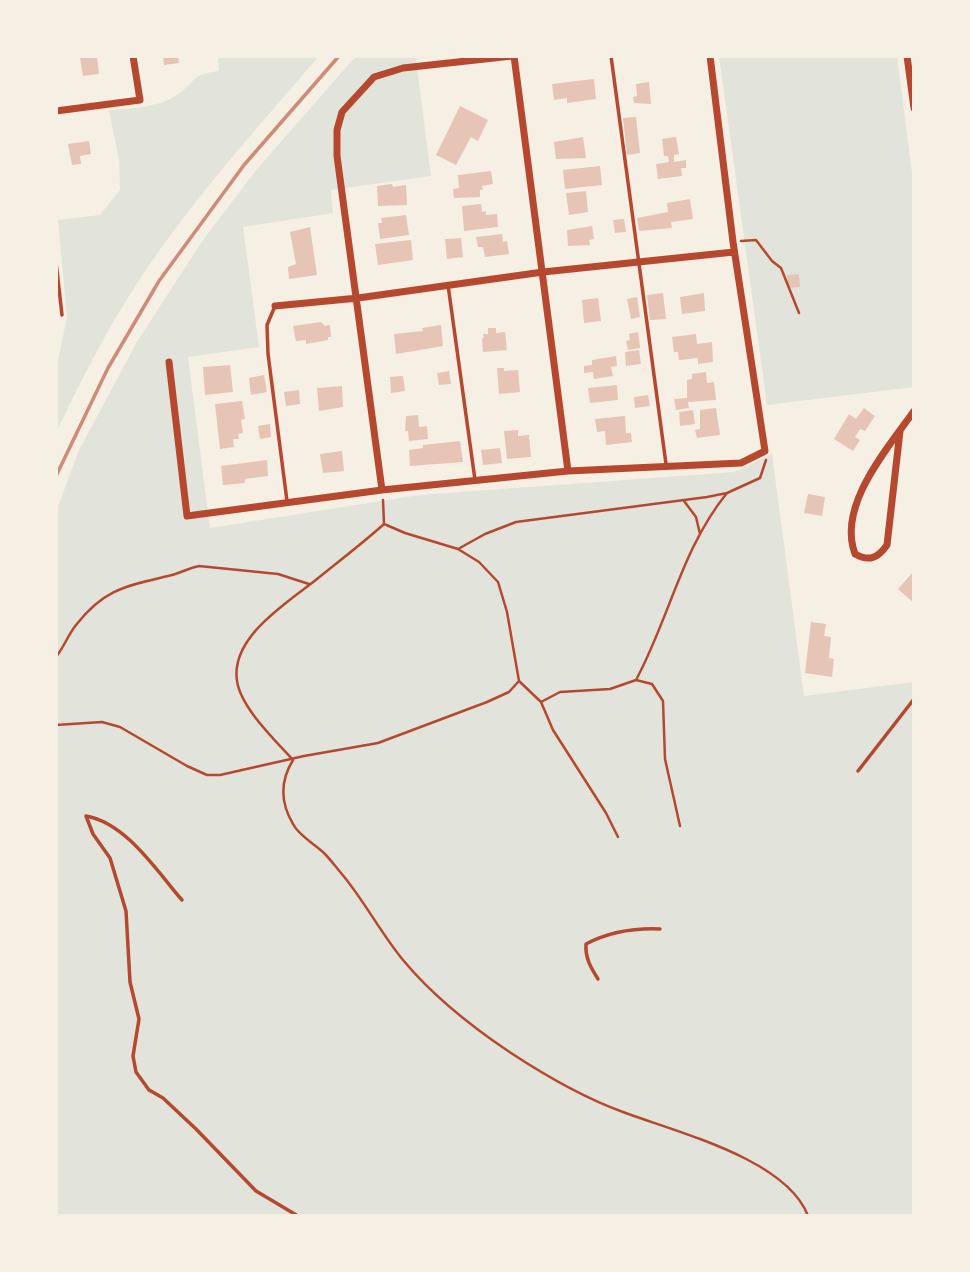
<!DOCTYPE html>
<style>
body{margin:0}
#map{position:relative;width:970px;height:1272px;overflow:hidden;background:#f6efe4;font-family:"Work Sans",sans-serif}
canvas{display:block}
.frame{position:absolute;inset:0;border:58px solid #f6efe4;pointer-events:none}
</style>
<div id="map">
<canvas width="970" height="1272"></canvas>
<div class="frame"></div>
</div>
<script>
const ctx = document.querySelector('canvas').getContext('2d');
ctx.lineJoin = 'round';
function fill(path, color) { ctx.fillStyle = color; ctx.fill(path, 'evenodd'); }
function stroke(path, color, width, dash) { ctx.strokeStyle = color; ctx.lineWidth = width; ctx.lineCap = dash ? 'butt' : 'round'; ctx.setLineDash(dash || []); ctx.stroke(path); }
fill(new Path2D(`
 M218,56H319C254,132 185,207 131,293C102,338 79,385 56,433V370L67,317L58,220L100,215L120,190L119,160L109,110C131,108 159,108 178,94C199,80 189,75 219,71Z
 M356,56H438L416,59L431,176L331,190L333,213L243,227L259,347L188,357L210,528L419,495L734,472L772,454L804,696L914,682V1216H56V512L79,450L138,340L203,240L257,169Z
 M719,56H897L914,189V387L767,405Z`), '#e2e4dc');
fill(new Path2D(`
 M97,56L99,74L83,76L80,58Z
 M163,56H178L179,63L164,65Z
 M594,79L596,99L567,103V98L554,100L552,84Z
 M649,82L651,104L634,103L633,97L637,96L636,84Z
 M460,106L488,120L478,141L471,137L456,165L436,155Z
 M636,117L640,153L627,155L623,118Z
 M583,137L586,158L556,159L554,142Z
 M676,137L679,154L674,155V162L686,160V168H681L682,176L658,179L656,164L669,162L668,156H664L662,139Z
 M89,141L91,154L80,156L81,164L72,165L68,144Z
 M600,166L602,185L565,189L563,170Z
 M491,171L493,184L482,186L483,190H480V197L454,198L453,189L459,188L458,175Z
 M392,184L393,187L406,185L407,205L378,206L377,186Z
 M586,191L588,212L569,215L566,193Z
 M690,199L693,219L671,222L672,228L639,231L637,218L668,212L667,203Z
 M481,204L482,212L486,211V215L497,214L498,227L464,231L462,206Z
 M406,215L409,235L380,239L378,223H382L381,218Z
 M624,219L626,232L615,233L613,220Z
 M592,226L594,239L589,240L590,245L568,246L567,230Z
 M310,227L317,275L289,279L288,267L296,264L290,232Z
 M502,234L503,242L507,241L509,254L485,257L483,247H478L476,237Z
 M461,238L463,257L447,259L445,239Z
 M411,240L413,260L378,265L375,244Z
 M799,274L800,287L788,288L787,275Z
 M663,293L666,319L650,320L647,295Z
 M704,293L705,311L682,314L680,297Z
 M637,297L640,317L631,319L627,299Z
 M598,298L601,321L584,323L582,300Z
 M321,322L325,326L330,325L331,337H328V340L306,344V340L296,341L293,326Z
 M441,325L443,346L396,354L394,334L423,331L422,328Z
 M488,328H496V333L505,332L507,350L483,352L482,338H484L483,334H488Z
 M638,332L640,348L628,350L626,341L630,340L629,334Z
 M696,334L697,344L712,342L713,362L698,364V358L679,360L678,352H674L672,337Z
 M639,350L641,364L626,366L625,352Z
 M616,356L617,366L611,367L613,376L594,379L593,372L584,373V366L592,365V360Z
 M230,365L233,392L205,395L203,367Z
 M497,368H504V371L518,370L520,392L499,394Z
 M449,371L451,384L439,385L437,373Z
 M706,372L707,383L714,382L716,400L688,402L689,408L676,410L674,399L687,398V380L692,379V374Z
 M264,375L267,392L251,395L249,378Z
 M403,376L405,391L391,393L390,377Z
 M617,385L618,400L590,403L588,388Z
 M342,386L343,407L319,411L317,388Z
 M299,390L300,404L286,406L284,392Z
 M648,395L650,406L635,408L634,397Z
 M242,401L245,419L241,420L243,433L238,434L239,439H233L234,447L220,449L215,404Z
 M716,408L720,435L697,438L695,430L700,429V410Z
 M864,408L875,416L865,431L860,429L855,437L860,440L853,451L834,439L849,414L856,419Z
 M693,410L695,424L680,426L679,412Z
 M418,415L419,427L427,426L428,439L409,441L408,431H405L406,416Z
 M625,416L626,433H631L632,442L606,445L605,431L597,432L595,419Z
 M270,424L271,437L260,439L258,426Z
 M518,430V436L529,435L531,457L507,459L504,431Z
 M460,441L463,462L410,466L409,450L423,448V445Z
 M500,448L502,463L483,465L481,450Z
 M342,451L344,471L323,473L320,454Z
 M267,460L268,476L245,479V483L223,485L221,466Z
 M808,494L825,497L822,516L804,513Z
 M914,571V603L898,589Z
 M811,622L826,624L824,636L831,637L829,658L834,659L832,677L805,673Z`), '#e6c5b7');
stroke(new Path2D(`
 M741,241L756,240L772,261L781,268L799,313
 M383,500L384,524C363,543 339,561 317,579C288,602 230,637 237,681C241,708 275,740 293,760C280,781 280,802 293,824C299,836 315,844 324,853C330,859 335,866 341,873C364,900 380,932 403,960C432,995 472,1027 511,1053C543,1074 587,1099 623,1112C676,1132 787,1159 808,1216
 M684,501L696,517L700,534
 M384,524L405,533L458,549L479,562L498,582L507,612L519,681L541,702L553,730L606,813L618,837
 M458,549L485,534L516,522L707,497L727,493L760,478L766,460
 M56,657C64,647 68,635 76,625C104,589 126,586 168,576C179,574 188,568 199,566L278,574L309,584
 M636,680L652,684L663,701L665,759L680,826
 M541,702L560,692L610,689L636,680C669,619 682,548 727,493
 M56,725L102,722L120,727L187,766L207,775H220L304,756L378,743L487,702L509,692L519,681`), '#b5482f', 2.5);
stroke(new Path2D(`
 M611,56L666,464
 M56,262L62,315
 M448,285L475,480
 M275,306L267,325L268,354L287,501
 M858,771L914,699
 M182,900C156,870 126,823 86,816L93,834L110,858L126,911L130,982L139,1019L133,1056L136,1072L149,1090L163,1098L196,1129L256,1191L298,1216
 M598,979C591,968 585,958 586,944C609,932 635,928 660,929`), '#b5482f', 3.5);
stroke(new Path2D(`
 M514,56L568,471
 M907,56L914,108
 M56,111L140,100L133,56
 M275,306L358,298L543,272L734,252
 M169,362L187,516L382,490L568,471L741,463L765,451L733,242L710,56
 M900,431L887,545C878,558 869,562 855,554C837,506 887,449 914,411
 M382,490L337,156V130L342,112L374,77L403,68L512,56`), '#b5482f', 7);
stroke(new Path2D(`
 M56,476L108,368L159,281L244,165L339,56`), '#cf8b77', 3.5);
</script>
